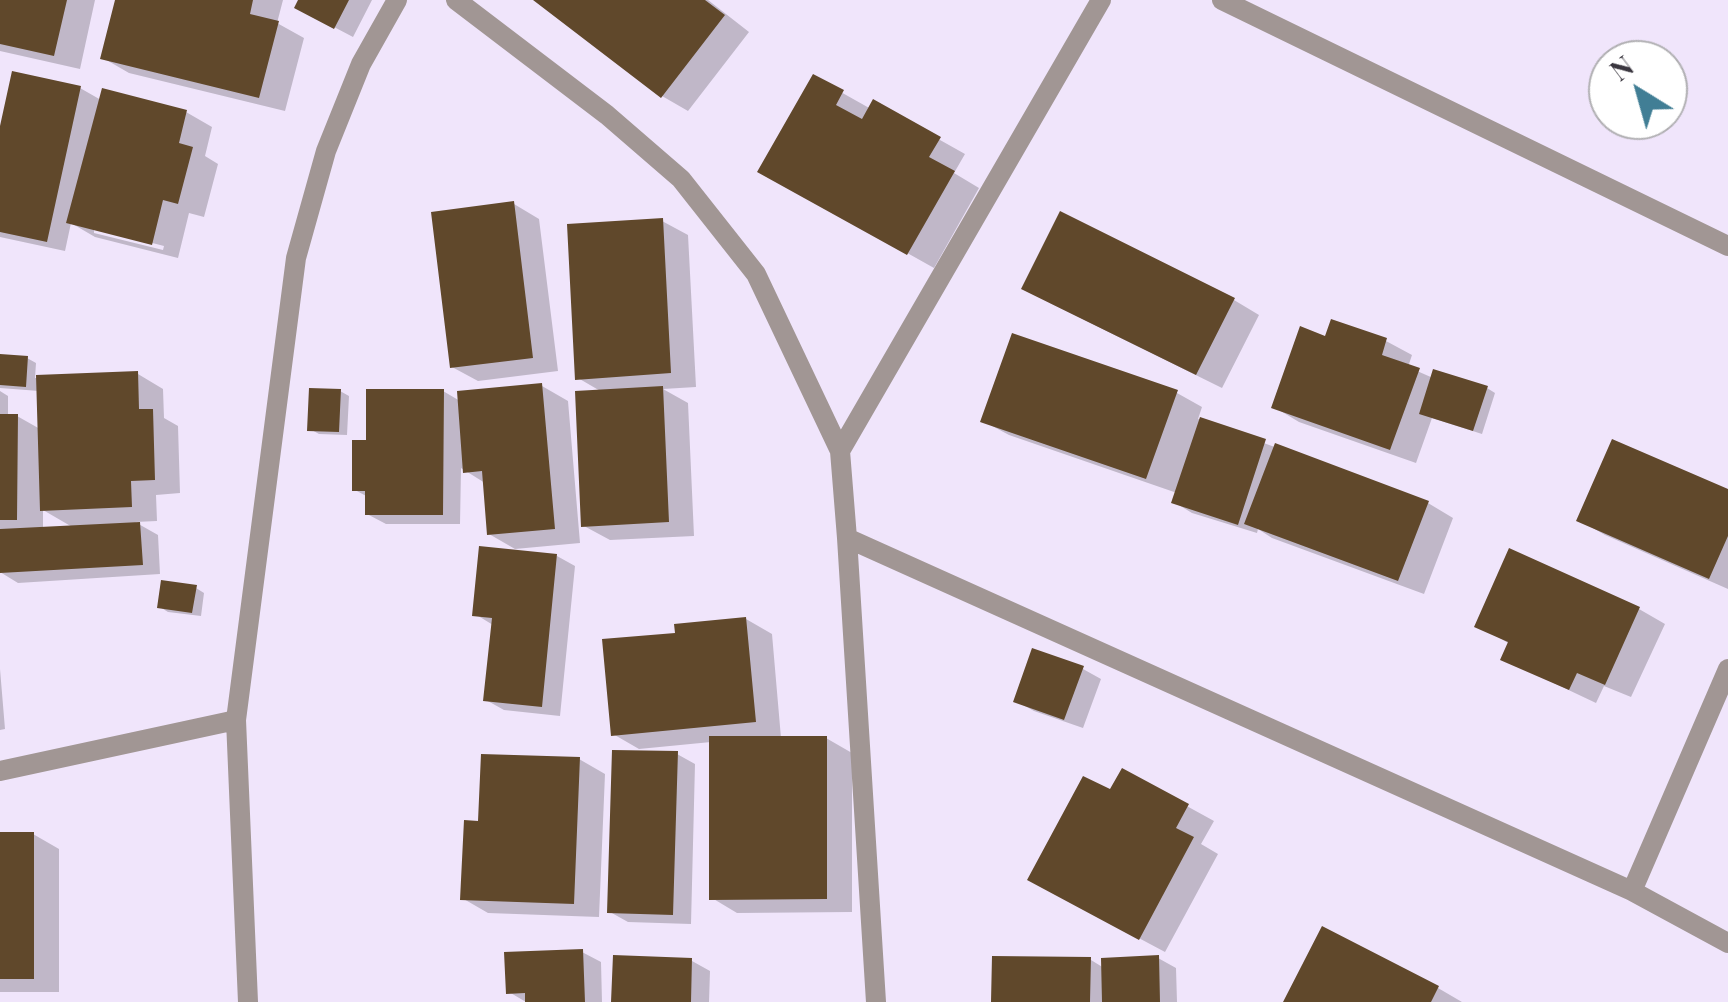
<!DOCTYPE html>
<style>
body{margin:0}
#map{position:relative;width:1728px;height:1002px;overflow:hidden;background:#f0e5fb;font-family:"Playfair Display",serif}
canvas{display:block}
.north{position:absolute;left:1588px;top:40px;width:100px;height:100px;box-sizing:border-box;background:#fff;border:2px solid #b0afb2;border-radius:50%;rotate:323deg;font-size:28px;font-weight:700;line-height:40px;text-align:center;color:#3a363f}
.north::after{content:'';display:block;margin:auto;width:35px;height:45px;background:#417e95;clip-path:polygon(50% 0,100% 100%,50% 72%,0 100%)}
</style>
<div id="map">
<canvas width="1728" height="1002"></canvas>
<div class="north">N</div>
</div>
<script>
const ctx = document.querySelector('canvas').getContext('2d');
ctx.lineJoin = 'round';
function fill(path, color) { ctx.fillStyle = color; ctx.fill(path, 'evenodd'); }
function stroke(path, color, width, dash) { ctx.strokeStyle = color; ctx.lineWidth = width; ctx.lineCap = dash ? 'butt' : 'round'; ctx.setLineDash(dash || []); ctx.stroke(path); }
fill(new Path2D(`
 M0,0H95L80,69L0,51Z
 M118,0H283L277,23L304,38L285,111L129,73L103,58Z
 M301,0H372L353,37L315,17Z
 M538,0H708L749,32L688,111L662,96Z
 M814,77L871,109L874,103L965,154L954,173L979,188L934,268L761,171Z
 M80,88L101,100L104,91L186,112L212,127L205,156L218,164L204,217L189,213L178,258L95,237L71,223L65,251L0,237V137ZM94,228L164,246L163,250L94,233Z
 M514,204L539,219L558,371L478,381L452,367Z
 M662,221L688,235L696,387L663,389L688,403L694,536L610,540L584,526L602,392L578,378Z
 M1234,300L1259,315L1222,388L1050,303Z
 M1327,339L1386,341L1412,355L1408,367L1433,378L1487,388L1495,393L1482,434L1432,418L1416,463L1299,422L1274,407Z
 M0,357L27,358L36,363L35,378L138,374L163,389L164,418L178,426L180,493L156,495L157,521L135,522L158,535L160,574L18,583L0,572V391L8,396V416H17L40,429L39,391L0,388ZM43,510L74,528L43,529Z
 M542,386L568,401L580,543L515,549L489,534L485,483L461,468L460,524H386L367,514L368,497L355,490L368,442L443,391L460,401Z
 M340,391L349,396L347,435L319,434L310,429Z
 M1177,393L1202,407L1198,419L1428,503L1453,518L1424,594L1272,538L1258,529L1257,533L1192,513L1174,502L1177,493L1009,435L983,421Z
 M1728,492V589L1605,535L1579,520Z
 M1511,551L1639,609L1665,624L1631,697L1604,686L1596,703L1503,659L1510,644L1478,626Z
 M557,556L575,566L560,716L504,710L486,700L493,625L475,614Z
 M196,588L204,593L201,616L168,612L160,607Z
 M746,619L772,634L781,738H826L852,753V912L737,913L712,898L711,742L639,749L613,734L677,635Z
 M0,669L5,729L0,730Z
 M1083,669L1101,679L1083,728L1034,711L1016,701Z
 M677,754L695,764L691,924L628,922L610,912Z
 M579,759L605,774L599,917L488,913L462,898L480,824Z
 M1123,771L1214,821L1201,844L1218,854L1165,952L1056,894Z
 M0,834H33L59,849V992H0Z
 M582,952L601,962L602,1002H526L509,992Z
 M1158,958L1176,968L1177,1002H993L1091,960L1104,968Z
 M692,961L710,971L709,1002H613Z
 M1438,988L1462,1002H1286Z`), '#0003');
fill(new Path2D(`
 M0,0H67L54,56L0,44Z
 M115,0H253L250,14L279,21L259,98L100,59Z
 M298,0H349L334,29L294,8Z
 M533,0H705L725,15L661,98Z
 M12,71L81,86L47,242L0,232V126Z
 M813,74L844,90L836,105L862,119L873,99L941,137L929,157L955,171L907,255L757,172Z
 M102,88L187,110L179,143L193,147L178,204L163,200L152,245L66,223Z
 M514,201L533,358L450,368L431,212Z
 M1060,211L1235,298L1196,375L1021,289Z
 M663,218L671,373L575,380L567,224Z
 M1331,319L1387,338L1382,355L1420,368L1390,450L1271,408L1300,326L1325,336Z
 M1012,333L1178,390L1146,479L980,422Z
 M0,354L28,356L26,387L0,385Z
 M1433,369L1488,386L1473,431L1419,414Z
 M138,371L139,409H153L155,480L131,481L132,507L40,511L36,375Z
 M542,383L555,529L487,535L482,471L463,473L457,391Z
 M663,386L669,522L581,527L575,391Z
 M309,388L341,389L339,432L307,431Z
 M366,389H444L443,515H365V491H352V440H366Z
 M0,414H18L17,520H0Z
 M1200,417L1266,439L1238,525L1171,503Z
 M1612,439L1728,489V536L1709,579L1576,521Z
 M1275,443L1429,501L1398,581L1244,524Z
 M140,522L143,565L0,573V529Z
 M479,546L557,554L542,707L483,701L492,618L472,616Z
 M1509,548L1640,607L1605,685L1577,673L1569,690L1500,660L1508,642L1474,627Z
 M161,580L197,585L192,613L157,608Z
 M746,617L756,722L611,736L602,639L675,633L674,624Z
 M1032,648L1084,666L1064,720L1013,702Z
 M709,736H827V899L709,900Z
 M612,750L678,751L673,915L607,913Z
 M481,754L580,757L574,904L460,900L464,820L478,821Z
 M1122,768L1189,804L1176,828L1194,837L1139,940L1027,880L1083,776L1110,789Z
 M0,832H34V979H0Z
 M1322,926L1439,986L1431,1002H1283Z
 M583,949L585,1002H525V993L506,994L504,952Z
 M613,955L692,958L691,1002H611Z
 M1159,955L1160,1002H1102L1101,958Z
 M992,956L1091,957L1090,1002H991Z`), '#60482b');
stroke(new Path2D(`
 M456,0L607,115L681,179L756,274L840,451L847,538L1632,891L1728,669
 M1222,0L1728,246
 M840,451L1101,0
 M847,538L876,1002
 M0,771L236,720
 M1632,891L1728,943
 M248,1002L236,720L296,258L326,151L361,64L397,0`), '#a19694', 20);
</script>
